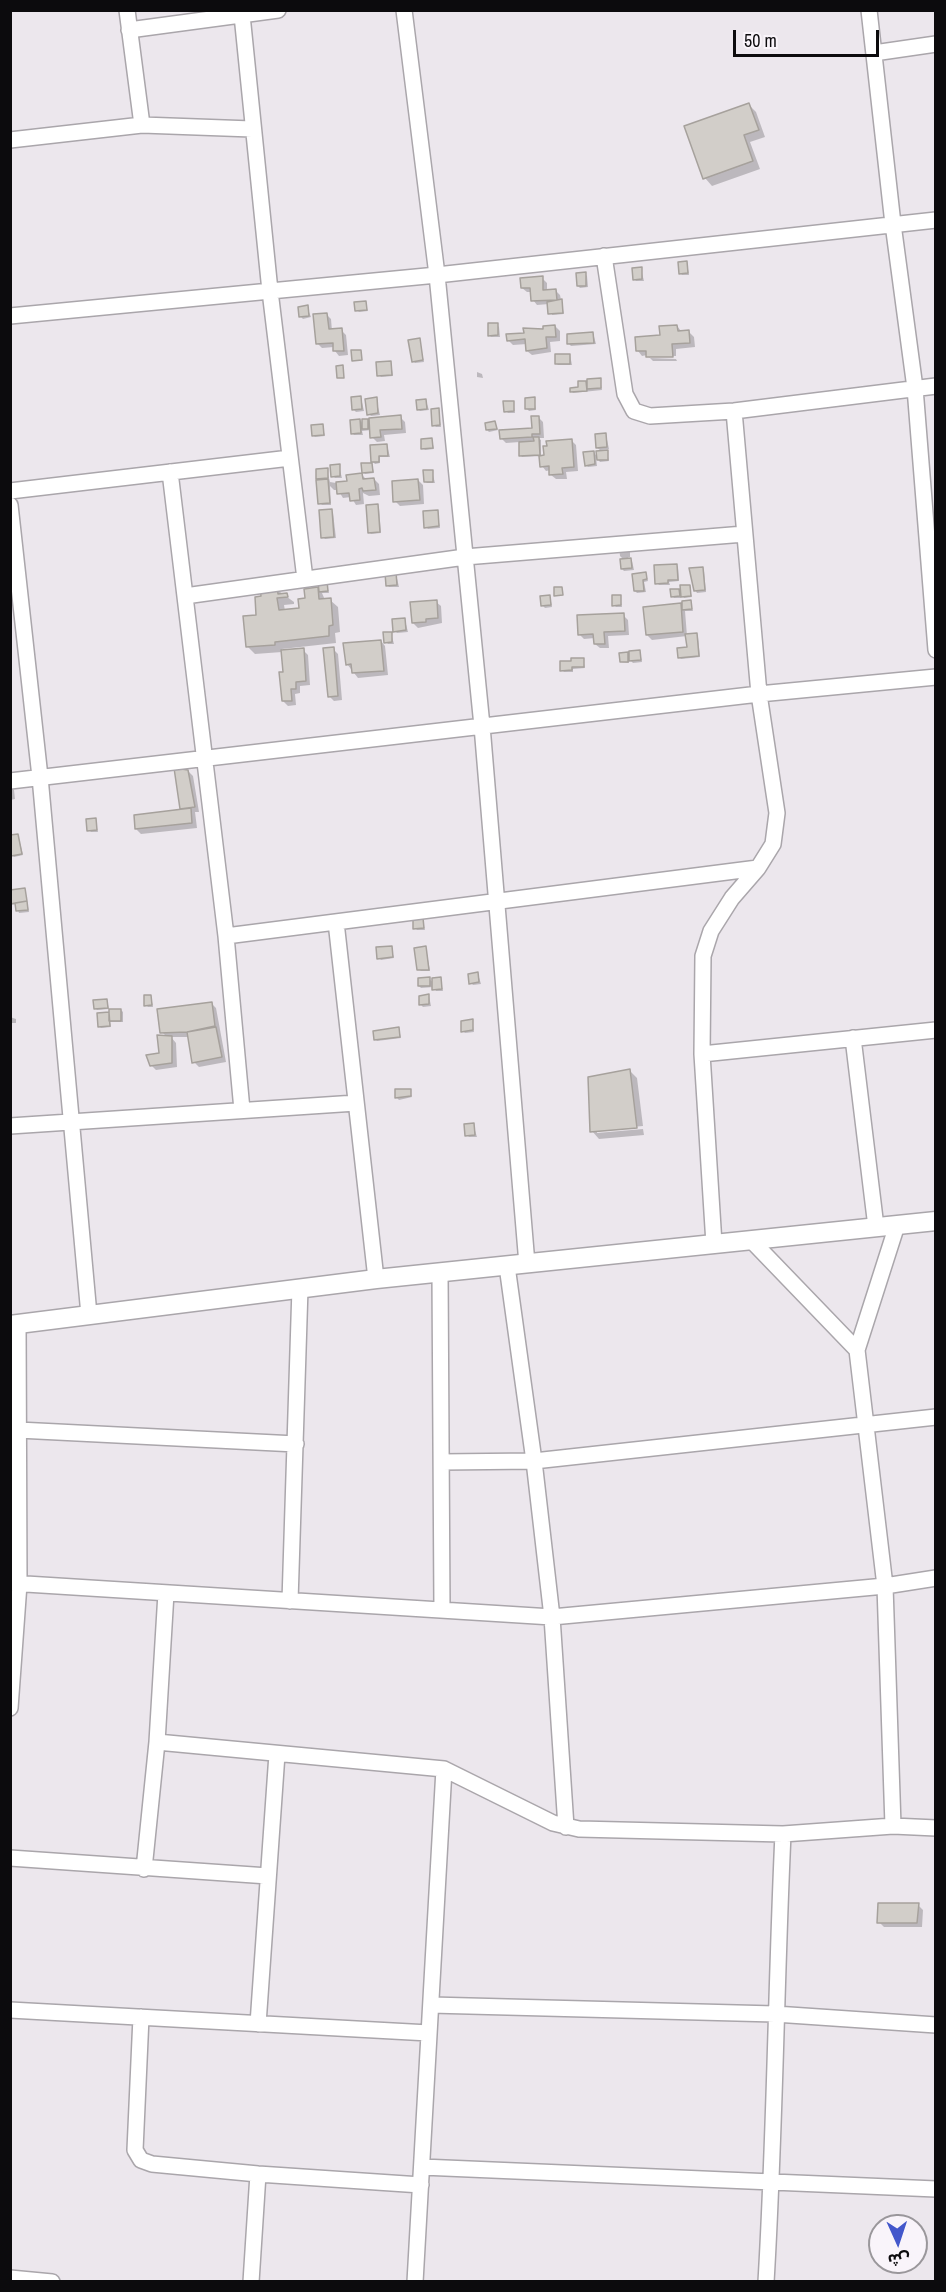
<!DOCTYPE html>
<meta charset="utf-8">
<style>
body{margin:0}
#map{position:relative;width:946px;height:2292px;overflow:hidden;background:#ece7ed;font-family:"Archivo Narrow","Noto Sans Arabic",sans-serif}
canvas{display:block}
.frame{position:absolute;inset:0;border:12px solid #0c0b0d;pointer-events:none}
.north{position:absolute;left:868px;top:2214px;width:60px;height:60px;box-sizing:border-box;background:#f9f4fa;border:2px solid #9a979b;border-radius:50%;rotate:177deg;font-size:16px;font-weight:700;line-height:24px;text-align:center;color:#0c0b0d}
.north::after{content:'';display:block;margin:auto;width:21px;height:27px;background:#4357cb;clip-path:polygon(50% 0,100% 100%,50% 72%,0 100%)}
.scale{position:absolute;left:733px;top:30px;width:146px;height:27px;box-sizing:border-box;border:3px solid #0c0b0d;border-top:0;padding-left:8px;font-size:18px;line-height:21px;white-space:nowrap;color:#0c0b0d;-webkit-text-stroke:4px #f9f4fa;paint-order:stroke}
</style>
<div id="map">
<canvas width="946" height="2292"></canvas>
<div class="frame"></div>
<div class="north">ش</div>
<div class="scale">50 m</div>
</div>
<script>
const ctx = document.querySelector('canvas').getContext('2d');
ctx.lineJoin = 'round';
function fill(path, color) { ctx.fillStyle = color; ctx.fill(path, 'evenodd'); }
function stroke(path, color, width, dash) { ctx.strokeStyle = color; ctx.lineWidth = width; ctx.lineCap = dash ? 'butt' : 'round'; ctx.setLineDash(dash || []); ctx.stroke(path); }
fill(new Path2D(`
 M748,104L756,112L765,137L750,142L760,169L712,186L705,178Z
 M687,263L689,275H682L680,273Z
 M641,269L644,281H636L634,279Z
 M585,274L587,276L588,287L580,288L578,286Z
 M542,278L547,283V291L555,290L560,295L564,314L552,315L549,304L537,305L533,300L532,292H527L522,288Z
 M365,303L368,311L359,312L357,310Z
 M307,307L311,317L303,319L301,317Z
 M326,314L331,319L332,331L341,330L346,335L348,355L339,356L335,351L334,347L322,348L317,343Z
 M497,325L499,327L500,337H491L489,335Z
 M555,326L560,331V341L550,342L551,352L532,355L527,351V344L513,345L508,340Z
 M677,326L681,331L689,332L694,337L695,347L676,349V356L650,355V358L647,355L642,356L638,351Z
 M593,333L596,344L571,346L569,344Z
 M419,340L424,362L415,363L413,361Z
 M570,355L572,365H558L556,363Z
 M650,358L676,359L677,361H653Z
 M391,362L393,376L381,377L379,375Z
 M477,372L482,374L483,378L477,377Z
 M600,379L602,390L573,393L571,391L580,389V383Z
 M361,398L364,411L356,412L354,410Z
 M376,399L380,415L371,416L369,414Z
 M534,399L536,410L529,411L527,409Z
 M426,401L429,410L420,411L418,409Z
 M513,402L515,413H508L506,411Z
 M438,410L441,427H436L434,425Z
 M400,417L405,422L406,433L384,435L385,441L377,442L372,437L371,430L362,431L363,435H354L352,433L360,420L363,423L367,420L371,424Z
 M538,417L543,422L544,438H538L541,440V457L571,440L576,445L578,471L566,472L567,479H556L551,475V470L546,471L542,466L541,456L522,457L520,455V442L506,443L501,438L533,429Z
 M495,423L498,430L489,432L487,430Z
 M322,425L325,436L315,437L313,435Z
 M606,435L609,449L600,450L597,448Z
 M432,440L434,449L425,450L423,448Z
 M387,445L390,457H380V463L375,464L373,462Z
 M593,452L598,457L607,452L609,461L600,462L596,457L597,466L588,467L586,465Z
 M372,464L374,473L365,474L363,472Z
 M339,466L342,478H335L333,476Z
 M327,470L330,482L336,483L348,482L362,475L367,480L374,479L379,484L380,495L369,496L363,493L364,504L356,505L351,497L343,498L338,490H334L330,486L331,505H322L320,503L317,471Z
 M432,471L435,483H427L425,481Z
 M418,480L423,485L424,504L400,506L395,501Z
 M377,506L379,508L381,533L371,534L369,532Z
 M331,510L333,513L336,538L325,539L323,537Z
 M437,511L440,528L428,529L426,527Z
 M619,547L630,548V557H628L632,561L634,570L624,571L622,569L624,560L620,556Z
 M676,565L678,567L679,581L669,582L670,585H659L657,583Z
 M702,569L704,571L706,592L697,593L695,590Z
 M396,574L399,587H389L387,585Z
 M646,574L648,581L644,582L646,592L637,593L635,591Z
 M326,582L329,593H322L325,600H330L338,607L340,632L335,633L336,643L282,649V652L255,654L248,647L258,616L276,589L294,602V604L284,605L285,611L300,610L307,599L317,589L320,592Z
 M689,586L692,597L684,598L681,594V598H674L672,596L678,590L682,594Z
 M550,596L552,607L545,608L543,606Z
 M620,597L622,607H616L614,605Z
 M436,602L441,606L442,623L418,628L413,623Z
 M690,602L693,611H685L687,636L696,635L698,637L700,657L681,659L679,657L688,648L687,636L652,640L647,635L680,605L684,608Z
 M623,615L628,620L629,635L608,636L609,648H600L595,644V638L584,639L579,634Z
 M405,620L408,632L397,633L395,631Z
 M391,633L394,644H388L386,642Z
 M381,641L385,646L388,675L358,678L347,664Z
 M333,649L338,654L342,700L334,701L329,696Z
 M303,650L308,655L310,685L300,686V693L295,694L296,705L288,706L283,701L285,674Z
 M640,652L642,662L633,663L629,659V663L621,662V654Z
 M583,659L585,668L573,669V672H564L562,670L572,662Z
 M176,769L188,771L193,776L199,812H195L197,828L141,834L136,829L182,810Z
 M10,788L14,790L15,799L10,800Z
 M95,820L98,832H91L89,830Z
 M18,835L23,855L14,857L12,855Z
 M25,889L29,912L19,913L16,904L10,905V892Z
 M422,920L425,930H417L415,928Z
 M391,947L394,958L381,960L379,958Z
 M426,948L430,971H421L419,969Z
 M478,974L481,984L473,985L471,983Z
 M429,979L434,983L440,979L443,991H436L434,987L421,988L419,986Z
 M429,996L431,1006L423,1007L421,1005Z
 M151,997L153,1007H148L146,1005Z
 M107,1000L109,1009L97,1010L95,1008Z
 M211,1003L216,1008L226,1062L199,1067L194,1062L189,1037H171L176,1043L177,1067L156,1070L151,1065L161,1054L167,1037L162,1032Z
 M121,1010L123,1012V1022H110L111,1027L101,1028L99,1026Z
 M10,1017L16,1019V1023H10Z
 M472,1021L474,1032L465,1033L463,1031Z
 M399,1029L401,1038L377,1041L375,1039Z
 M630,1071L637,1078L643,1126L597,1130V1133L643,1129L644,1135L599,1139L592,1131Z
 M410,1091L412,1097L399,1100L397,1098Z
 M473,1124L477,1137H469L467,1135Z
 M918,1905L923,1910L922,1927H884L879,1922Z`), '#0003');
const building = new Path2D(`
 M749,103L759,130L744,135L753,161L703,179L684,126Z
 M687,261L688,273L679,274L678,262Z
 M642,267V279L633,280L632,268Z
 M586,272V286H577L576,273Z
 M543,276V290L556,289L557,300L531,301L530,288H521L520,278Z
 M562,299L563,313L548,314L547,302Z
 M366,301L367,310L355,311L354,302Z
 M308,305L309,316L299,317L298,307Z
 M327,313L329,329L342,328L344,351H333V343L316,344L313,314Z
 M488,323H498V335L488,336Z
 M555,325L556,337H546L547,348L526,351L525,339L507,341L506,334L524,333L523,328L543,329V326Z
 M677,325L678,331L689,330L690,343L672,344L673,357H646V351H636L635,337L660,335L659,326Z
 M593,332L594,343L567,344V334Z
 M420,338L423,360L412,362L408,340Z
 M351,350H361L362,360L352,361Z
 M555,354H570V364H555Z
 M391,361L392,375L377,376L376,362Z
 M343,365L344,378H337L336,366Z
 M601,378V388L587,389V379Z
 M578,381H586L587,391L570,392V388L578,387Z
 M361,396L362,409L352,410L351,397Z
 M377,397L378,413L367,415L365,399Z
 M535,397V409H525V398Z
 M426,399L427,409L417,410L416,400Z
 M503,401H514V411L504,412Z
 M439,408L440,425L432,426L431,409Z
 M401,415L402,429L380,430L381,437L370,438L369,418Z
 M531,416H539L540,434H532V437L500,439L499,430L532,428Z
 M360,419L361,433L351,434L350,420Z
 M362,419H368V429H362Z
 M495,421L497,429L486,430L485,423Z
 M323,424L324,435L312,436L311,425Z
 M606,433L607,447L596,448L595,434Z
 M533,437H539L540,455L519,456V442L534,441Z
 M432,438L433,448L421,449V439Z
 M572,439L574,467L562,468L563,474L549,475V466L540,467L539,456L544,455L543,446H547L546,441Z
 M387,444L388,456H379V462H371L370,445Z
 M608,450V460H597L596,451Z
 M594,451L595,464L585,466L583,452Z
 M361,463H372L373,472L362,473Z
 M340,464V476L331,477L330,465Z
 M328,468V478L316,479V469Z
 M423,470H433V482H424Z
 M362,473L363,479L374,478L376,490L363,491L362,488L359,489L360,500L350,501L349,493L337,494L336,482L347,481L346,475Z
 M328,479L330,503L318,504L316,480Z
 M418,479L420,500L393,502L392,481Z
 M378,504L380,532L368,533L366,505Z
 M332,509L334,537L321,538L319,510Z
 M438,510L439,526L424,528L423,511Z
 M631,558L632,568L621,569L620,559Z
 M677,564L678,580H668V583L655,584L654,565Z
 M703,567L705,590L694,591L689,568Z
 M396,572L397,585L386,586L385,573Z
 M646,572L647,579L643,580L644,591H634L632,574Z
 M327,581L328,591L319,592L318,582Z
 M680,585H690L691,596L681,597Z
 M277,587L278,594L287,593L288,597L277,598L279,610L299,608L298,599L305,598L304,589L318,587L319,599L331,598L333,625L329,626V636L275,642V645L246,647L243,616L256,615L255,597L261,596L260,589Z
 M554,587H562L563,595L554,596Z
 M670,589H679L680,596L671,597Z
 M550,595L551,605L541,606L540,596Z
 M612,595H621V605L612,606Z
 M437,600L438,618L426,619V622L412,623L410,602Z
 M691,600L692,609L682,610V601Z
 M681,603L683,632L646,635L643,607Z
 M624,613L625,631L604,632L605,644H594L593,634L578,635L577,615Z
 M405,618L406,630L393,632L392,619Z
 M383,632H392V642L384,643Z
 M697,633L699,656L678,658L677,648L687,647L685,634Z
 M381,640L384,671L352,673L351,664L346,665L343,643Z
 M334,647L338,696L328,697L323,648Z
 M304,648L306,681L296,682V689H291L292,701H282L279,672H283L281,650Z
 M640,650L641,660L629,661V651Z
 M628,652V662H620L619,653Z
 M571,658H584V667H572V670L560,671V661H571Z
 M174,768L188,770L195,807L180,809Z
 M191,808L192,823L135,829L134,815Z
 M96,818L97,830L87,831L86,819Z
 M18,834L22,854L11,856L10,835Z
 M25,888L27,901L10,904V890Z
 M27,901L28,910L16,911L15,903Z
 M423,918L424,928L413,929V919Z
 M392,946L393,957L377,959L376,947Z
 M426,946L429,970H417L414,948Z
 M478,972L479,982L469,984L468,974Z
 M430,977V986H418V978Z
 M441,977L442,989L432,990V978Z
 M429,994V1004L419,1005V996Z
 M144,995H151L152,1005L144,1006Z
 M107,999L108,1008L94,1009L93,1000Z
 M212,1002L215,1026L187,1032L160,1033L157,1009Z
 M109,1009H121V1021H109Z
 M109,1012L110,1026L98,1027L97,1013Z
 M473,1019V1030L461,1032V1021Z
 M216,1027L222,1057L192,1063L187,1032Z
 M399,1027L400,1037L374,1040L373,1031Z
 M157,1035L172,1036V1063L150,1066L146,1055L159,1053Z
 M630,1069L637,1128L590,1132L588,1077Z
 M395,1089H411V1096L395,1098Z
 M474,1123L475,1135L465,1136L464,1124Z
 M878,1903H919L917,1923H877Z`);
fill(building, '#d2cec9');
stroke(building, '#a6a19c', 1.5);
const minor = new Path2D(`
 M127,10L142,125
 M404,10L437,275L482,726L527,1264
 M869,10L893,224L915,388L936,650
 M242,15L270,291L305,579
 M129,30L278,10
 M874,53L936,44
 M10,140L142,125L252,129
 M604,256L625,394L634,411L650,416L734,411L936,386
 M10,316L437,275L936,220
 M170,472L226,936L242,1110
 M10,491L290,458
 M10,505L40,777L89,1315
 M185,596L465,557L744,534
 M10,781L759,694L936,677
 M336,922L376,1279
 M226,936L758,868
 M853,1038L876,1227
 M702,1054L936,1030
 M10,1126L356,1103
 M751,1240L857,1350
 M714,1244L702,1054L703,956L711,931L732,898L758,868L773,844L777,813L759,694L734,411
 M507,1266L534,1461L552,1617L566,1827
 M440,1273L442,1610
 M18,1430L296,1444
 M442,1462L534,1461L936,1417
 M10,1583L552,1617L885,1586L936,1578
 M290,1601L300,1288
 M10,1708L19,1584L18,1324
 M157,1742L444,1769L553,1823L579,1829L783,1834L893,1826L936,1828
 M893,1826L885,1586L857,1350L897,1225
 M10,1858L268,1876
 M144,1869L157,1742L166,1593
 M431,2005L775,2014L936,2025
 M10,2010L429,2033
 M141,2017L135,2150L141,2160L152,2164L258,2174L421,2185
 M258,2024L277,1754
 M422,2167L936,2189
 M10,2278L52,2282
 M251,2282L258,2174
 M415,2282L444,1769
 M766,2282C775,2132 776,1983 783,1834`);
const tertiary = new Path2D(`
 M10,1325L376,1279L936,1221`);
stroke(minor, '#aaa6ab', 18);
stroke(tertiary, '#aaa6ab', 21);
stroke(minor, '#fff', 15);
stroke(tertiary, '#fff', 18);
</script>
